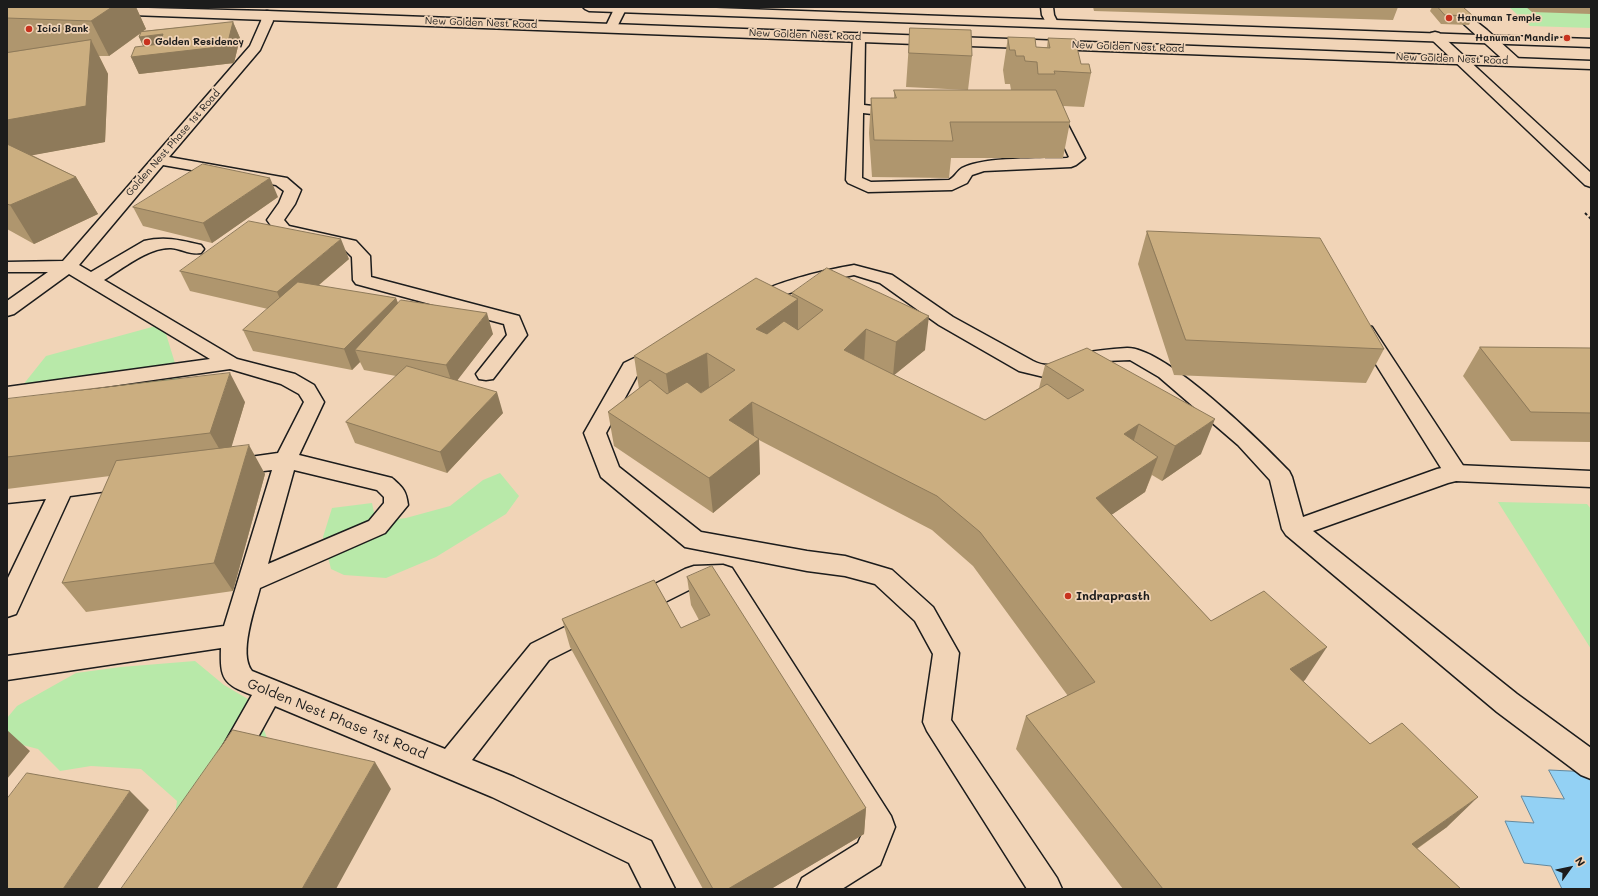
<!DOCTYPE html>
<style>
body{margin:0}
#map{position:relative;width:1598px;height:896px;overflow:hidden;background:#f1d4b7;font-family:Mali,sans-serif}
canvas{display:block}
.frame{position:absolute;inset:0;border:8px solid #1c1c1c;pointer-events:none}
.north{position:absolute;left:1550px;top:848px;width:40px;height:40px;-webkit-text-stroke:3px #f1d4b7;paint-order:stroke;rotate:57deg;font-size:11px;font-weight:700;line-height:16px;text-align:center;color:#1c1c1c}
.north::after{content:'';display:block;margin:auto;width:14px;height:18px;background:#1c1c1c;clip-path:polygon(50% 0,100% 100%,50% 72%,0 100%)}
</style>
<div id="map">
<canvas width="1598" height="896"></canvas>
<div class="frame"></div>
<div class="north">N</div>
</div>
<script>
const ctx = document.querySelector('canvas').getContext('2d');
ctx.lineJoin = 'round';
function fill(path, color) { ctx.fillStyle = color; ctx.fill(path, 'evenodd'); }
function stroke(path, color, width, dash) { ctx.strokeStyle = color; ctx.lineWidth = width; ctx.lineCap = dash ? 'butt' : 'round'; ctx.setLineDash(dash || []); ctx.stroke(path); }
function drawText(font, color, halo, rows, align = 'center') {
  ctx.font = font + ' Mali,sans-serif'; ctx.lineWidth = 3.5; ctx.setLineDash([]); ctx.textBaseline = 'middle'; ctx.strokeStyle = halo; ctx.fillStyle = color; for (const [text, x, y, turn = 0] of rows) {
    ctx.save(); ctx.translate(x, y); ctx.rotate((+turn || 0) * Math.PI / 180); ctx.textAlign = isNaN(turn) ? turn : align; if (halo) ctx.strokeText(text, 0, 0); ctx.fillText(text, 0, 0); ctx.restore();
  }
}
fill(new Path2D(`
 M1509,7H1591V28L1530,26Z
 M163,324L185,396L7,405L46,356Z
 M500,473L519,496L506,514L436,557L386,578L344,575L331,569L323,537L332,508L372,503L376,522L406,518L450,506L483,480Z
 M1498,502L1587,504L1591,509V649Z
 M195,661L224,685L253,702L271,748L173,827L177,801L141,769L91,766L60,771L38,749L7,741V718L17,706L76,673L121,667Z`), '#b8e9a9');
const water = new Path2D(`
 M1549,770L1591,772V889H1562L1551,866L1524,863L1505,821L1534,823L1521,796L1564,799Z`);
fill(water, '#93d1f4');
stroke(water, '#63899e', 1);
const service = new Path2D(`
 M1365,325L1372,327L1464,467L1467,473L1464,479L1456,481L1448,479L1355,331L1358,327Z`);
const minor = new Path2D(`
 M615,7H627L615,31H607L605,28Z
 M1041,7H1053L1054,15L1058,23L1056,26H1048L1042,15Z
 M1445,7H1458L1487,30L1518,58L1520,61L1518,64H1508Z
 M267,11L271,12L273,21L260,50L169,157L287,178L301,190L295,204L284,220L289,226L356,241L370,256L371,277L519,316L527,335L493,379L486,380L479,379L476,374L507,335L504,324L356,284L353,280L352,257L344,249L277,234L267,220L279,203L284,191L276,185L163,165L79,265L91,272L144,241C165,236 180,240 201,245L204,249L201,253C190,255 182,249 171,248C149,247 122,269 104,280L237,359L295,374L314,385L324,402L299,455L392,478C403,488 406,490 408,505L385,533L260,588C255,608 238,654 252,671L445,749L531,644L585,617L594,614L603,617L607,625L603,633L549,660L472,760L514,777L651,841L675,889H642L629,863L492,797L275,706L240,770L230,773L220,770L215,760L252,695C223,684 220,679 221,648L7,680V656L224,626L272,470L230,475L222,473L219,467L222,461L278,453L304,402L299,394L281,384L230,369L7,401V387L210,359L69,274L14,314L7,316V301L48,272H7V262L63,261L250,46L261,21L263,12ZM294,470L377,490L384,497V503L369,521L268,564Z
 M859,33L863,34L865,37L864,105L899,109L904,110L906,113L904,116L899,117L863,113L862,178L871,182L949,180C955,177 957,171 962,168C985,156 1040,159 1067,158L1069,157L1055,127L1040,123L1038,120L1040,117L1045,116L1066,121L1085,158L1076,165L1071,167L984,171L972,175L967,183L952,190L868,192L848,183L846,180L853,37L855,34Z
 M854,265L892,275L953,317L1033,361C1037,363 1043,365 1048,365C1060,363 1073,355 1085,353C1099,350 1113,349 1127,348C1165,347 1262,443 1289,471L1292,477L1303,517L1437,469L1456,465L1591,471V487L1456,481L1448,483L1313,531L1517,694L1591,748V779L1581,775L1497,712L1286,535L1282,529L1270,480L1238,445L1159,377L1130,360L1105,361L1088,364L1048,378L1019,371L939,325L880,283L854,275L825,281L784,295L760,308L753,310L746,308L744,304C757,285 830,269 854,265Z
 M662,346L669,348L672,352L669,356L639,372L606,433L619,467L701,532L807,551L845,556L892,570L933,607L959,653L951,720L1057,878L1062,889H1027L927,731L923,722L933,654L915,621L875,584L845,576L807,571L685,547L601,477L584,433L624,363L655,348Z
 M137,471L145,473L148,479L145,485L137,487L70,496L16,614L7,617V580L46,499L7,503V487Z
 M723,565L732,568L891,816L895,827L880,865L842,889H797L802,878L858,843L864,829L716,585L697,586L643,613L634,616L625,613L621,606L625,599L685,569L694,566Z`);
const tertiary = new Path2D(`
 M1435,32L1439,33L1591,173V187L1585,185L1431,39L1429,36L1431,33Z`);
const secondary = new Path2D(`
 M109,7L267,11L1591,61V69L105,14L103,11L105,8Z
 M583,7H688L1591,39V47L589,11L585,9Z`);
stroke(service, '#1c1c1c', 3);
stroke(minor, '#1c1c1c', 3);
stroke(tertiary, '#1c1c1c', 3);
stroke(secondary, '#1c1c1c', 3);
stroke(new Path2D(`
 M1585,213L1591,219`), '#1c1c1c', 2, [3, 2.5]);
fill(service, '#f1d4b7');
fill(minor, '#f1d4b7');
fill(tertiary, '#f1d4b7');
fill(secondary, '#f1d4b7');
fill(new Path2D(`
 M7,7H136L146,29L143,31L233,22L240,38L234,63L139,74L131,57L143,46L139,37L141,33L109,56H99L108,74L105,142L32,155L76,177L98,214L34,244L7,229Z
 M1093,7H1398L1393,20L1094,11Z
 M1432,7H1463L1473,16L1469,25L1441,24L1430,11Z
 M1526,7H1591V14L1532,12Z
 M910,28L972,56L968,90L906,87Z
 M1008,37L1036,47H1047L1048,38L1091,73L1084,107L1063,106L1070,122L1063,158H951L949,178L872,177L869,133L871,98H894V90H1019H1011L1010,84H1005L1003,70Z
 M278,197L212,243L143,226L133,207Z
 M1147,231L1384,349L1366,383L1174,375L1138,264Z
 M349,259L318,286L396,298L398,303L493,334L457,380L503,413L447,473L355,443L346,422L396,376L364,370L360,362L352,370L253,351L243,330L268,309L190,291L180,271Z
 M792,293L925,350L894,375L985,420L1039,388L1045,365L1201,454L1162,481L1152,475L1145,492L1111,515L1211,621L1305,680L1303,681L1447,827L1417,849L1461,889H1123L1016,749L1026,716L1068,696L973,566L932,530L759,440L760,474L713,513L614,446L608,412L639,389L634,356L792,296ZM710,388L701,393H700Z
 M1480,347L1591,348V442L1511,441L1463,376Z
 M7,399L245,402L231,447L265,474L233,591L86,612L62,583L110,476L7,489Z
 M687,577L866,808L864,834L771,889H703L570,647L562,619L681,628L699,620L691,605Z`), '#af966e');
fill(new Path2D(`
 M112,7H136L146,29L109,56L91,21Z
 M233,22L240,38L234,63L139,74L131,57Z
 M163,34L171,51L147,54L139,37Z
 M91,40L108,74L105,142L12,159L7,151V120Z
 M76,177L98,214L34,244L10,205Z
 M270,178L278,197L212,243L203,223Z
 M341,239L349,259L286,313L277,292Z
 M396,298L403,318L355,350L360,362L352,370L344,349Z
 M798,299V333L758,363L756,329Z
 M487,313L493,334L453,386L446,365Z
 M929,316L925,350L893,376L896,342Z
 M866,329L864,363L844,350Z
 M707,353L709,388L671,409L666,374Z
 M230,373L245,402L227,462L210,433Z
 M497,392L503,413L447,473L440,452Z
 M752,402L754,437L729,420Z
 M1215,419L1201,454L1162,481L1175,446Z
 M1139,424L1128,459L1124,434Z
 M759,439L760,474L713,513L709,478Z
 M249,445L265,474L233,591L214,563Z
 M1158,457L1145,492L1085,533L1096,498Z
 M1327,647L1305,680L1270,703L1290,669Z
 M7,730L30,751L7,779Z
 M375,762L391,789L336,889H302Z
 M130,791L149,810L97,889H63Z
 M1478,797L1447,827L1382,873L1412,844Z
 M866,808L864,834L771,889H728Z`), '#8e7a5a');
const building = new Path2D(`
 M7,7H112L91,21L7,18Z
 M1438,7H1463L1473,16L1445,15Z
 M233,22L227,46L131,57L135,47L160,44L163,34L139,37L141,32Z
 M910,28L971,30L972,56L909,53Z
 M1008,37L1035,38L1036,47L1050,48L1048,38L1075,39L1081,64H1089L1091,73L1054,71L1055,74H1038L1037,62L1025,61L1024,56H1016L1015,50H1010Z
 M91,40L86,106L7,120V53Z
 M894,90H1056L1070,122H950L953,141L874,140L871,98H896Z
 M7,144L76,177L10,205L7,204Z
 M203,164L270,178L203,223L133,207Z
 M249,221L341,239L277,292L180,271Z
 M1147,231L1320,238L1384,349L1186,340Z
 M827,268L929,316L896,342L866,329L844,350L985,420L1047,384L1068,399L1084,390L1045,365L1087,348L1215,419L1175,446L1139,424L1124,434L1158,457L1096,498L1211,621L1264,591L1327,647L1290,669L1370,744L1402,723L1478,797L1412,844L1461,889H1163L1026,716L1095,682L980,532L937,496L752,402L729,420L759,439L709,478L608,412L650,380L667,394L687,382L701,393L735,370L707,353L666,374L634,356L756,278L798,299L756,329L767,334L784,321L798,330L823,310L792,293Z
 M298,282L396,298L344,349L243,330Z
 M401,300L487,313L446,365L355,350Z
 M1480,347L1591,348V413L1531,412Z
 M407,366L497,392L440,452L346,422Z
 M230,373L210,433L7,457V399Z
 M249,445L214,563L62,583L116,461Z
 M712,566L866,808L728,889H713L562,619L654,580L681,628L710,615L687,577Z
 M233,730L375,762L302,889H121Z
 M27,773L130,791L63,889H7V799Z`);
fill(building, '#cbae80');
stroke(building, '#8e7a5a', 1);
for (const [x, y, r, color] of [
 [1449,18,4,"#c8321e"],
 [29,29,4,"#c8321e"],
 [1567,38,4,"#c8321e"],
 [147,42,4,"#c8321e"],
 [1068,596,4,"#c8321e"]
]) { const dot = new Path2D(); dot.arc(x, y, r, 0, 2 * Math.PI); ctx.fillStyle = color; ctx.fill(dot); stroke(dot, '#f1d4b7', 1.5); }
drawText('bold 10px', '#1c1c1c', '#f1d4b7', [
 ["Hanuman Temple",1457,18],
 ["Icici Bank",37,29],
 ["Hanuman Mandir",1559,38,"right"],
 ["Golden Residency",155,42]
], 'left');
drawText('10px', '#1c1c1c', '#f1d4b7', [
 ["New Golden Nest Road",481,23,2],
 ["New Golden Nest Road",805,35,2],
 ["New Golden Nest Road",1128,47,2],
 ["New Golden Nest Road",1452,59,2],
 ["Golden Nest Phase 1st Road",173,143,-49]
]);
drawText('bold 12px', '#1c1c1c', '#f1d4b7', [
 ["Indraprasth",1076,596]
], 'left');
drawText('14px', '#1c1c1c', '#f1d4b7', [
 ["Golden Nest Phase 1st Road",337,719,22]
]);
</script>
